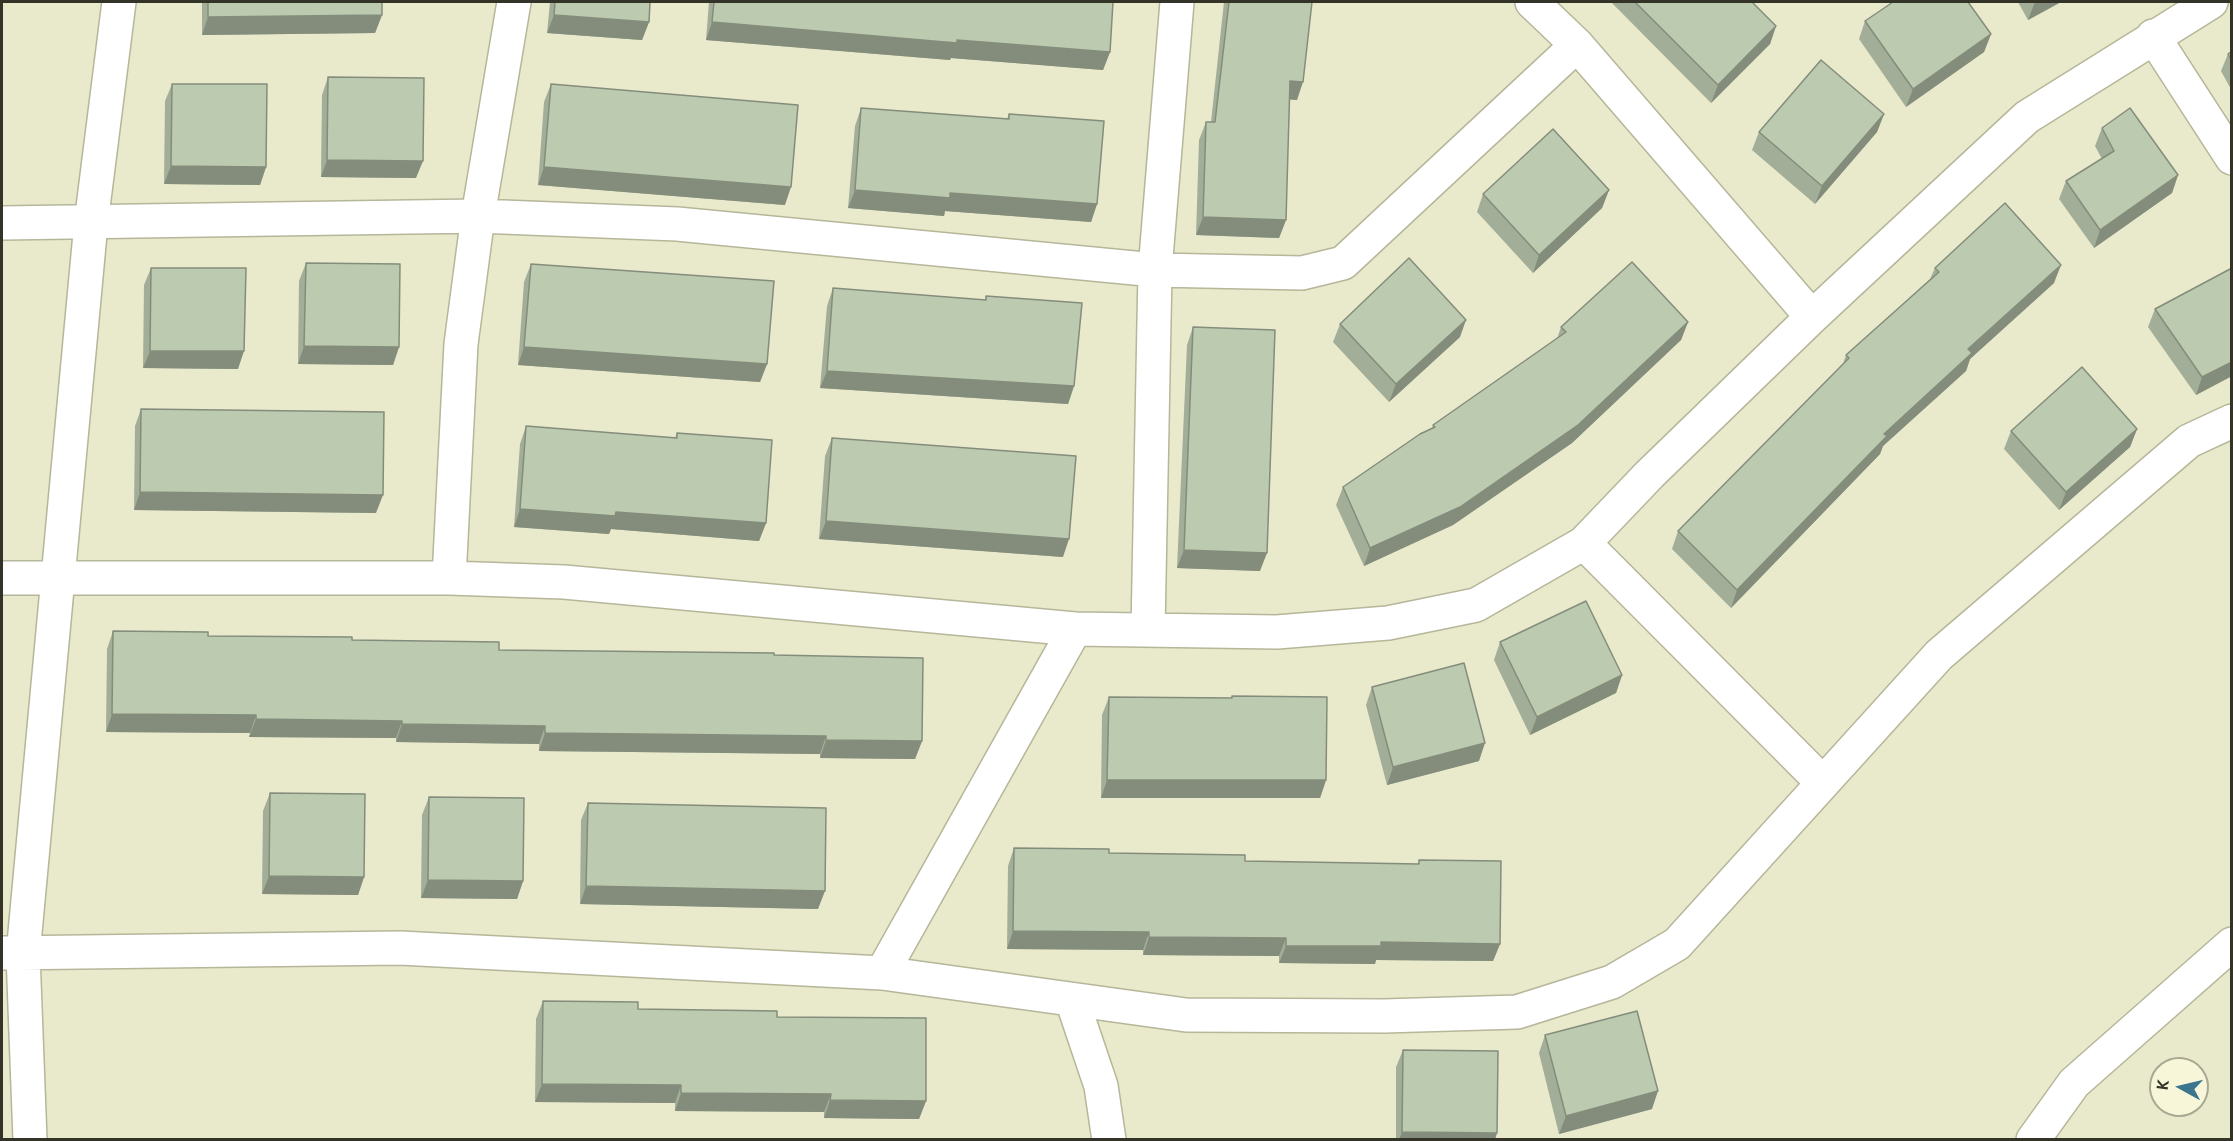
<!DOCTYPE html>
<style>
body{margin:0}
#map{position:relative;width:2233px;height:1141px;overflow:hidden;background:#e9e9cc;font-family:"Space Grotesk",sans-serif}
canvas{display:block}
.frame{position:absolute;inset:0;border:3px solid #333328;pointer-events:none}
.north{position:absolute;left:2149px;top:1057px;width:60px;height:60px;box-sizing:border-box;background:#f7f6d9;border:2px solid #a9a892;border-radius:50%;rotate:278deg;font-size:16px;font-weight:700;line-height:24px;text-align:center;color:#333328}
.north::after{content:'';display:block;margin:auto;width:21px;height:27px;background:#3b758e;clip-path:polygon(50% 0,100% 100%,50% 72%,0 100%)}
</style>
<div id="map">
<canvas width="2233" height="1141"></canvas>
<div class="frame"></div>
<div class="north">K</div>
</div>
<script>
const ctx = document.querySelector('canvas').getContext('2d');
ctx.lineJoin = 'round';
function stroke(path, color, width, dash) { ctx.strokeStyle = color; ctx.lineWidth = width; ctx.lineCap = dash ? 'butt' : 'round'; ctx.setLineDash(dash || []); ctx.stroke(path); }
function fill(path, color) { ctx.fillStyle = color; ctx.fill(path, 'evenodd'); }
const street = new Path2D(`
 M1532,2L1577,45L1812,317
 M2153,36L2232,158
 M2,223L478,216L677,224L1155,270L1302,273L1343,263L1577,45
 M1584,543L1823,783
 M2,578H449L564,582L1075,629L1277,632L1388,623L1476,605L1584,543L1650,474L1812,317L2027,117L2211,2
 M449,578L461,344L478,216L514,2
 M1148,630L1155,270L1177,2
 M2,953L400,948L882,973L1186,1015L1384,1016L1517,1012L1612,982L1677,944L1939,655L2189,441L2232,421
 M882,973L1075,629
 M1072,1000L1101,1086L1109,1140
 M30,1140L23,954L91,223L119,2`);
const secondary = new Path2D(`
 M2033,1140L2074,1083L2232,944`);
stroke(street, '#b6b69a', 36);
stroke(secondary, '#b6b69a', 36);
stroke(street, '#fff', 33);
stroke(secondary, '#fff', 33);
fill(new Path2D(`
 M202,2H382V15L375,33L202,35Z
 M550,2H650L649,22L642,40L547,33Z
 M709,2H1113L1110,52L1103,70L951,58L950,60L706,40Z
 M1224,2H1312L1297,100L1289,99L1286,220L1279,238L1196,235L1199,140L1206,122H1211Z
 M1611,2H1752L1776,26L1770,44L1711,103Z
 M2018,2H2061L2028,20Z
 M1865,21L1991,34L1984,52L1906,107L1859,39Z
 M2232,51V91L2221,71L2228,54Z
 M328,77L416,178L321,177L322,95Z
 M172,84L266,167L260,185L164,184L165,101Z
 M551,84L785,205L538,185L544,102Z
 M861,108L1007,119L1009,114L1097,204L1091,222L945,211L944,216L848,208L855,126Z
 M1884,114L1877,132L1815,204L1752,150L1759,132Z
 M2102,128L2178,175L2172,193L2094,248L2059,199L2066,181L2102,159L2095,146Z
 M1609,190L1602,208L1533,273L1477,212L1483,194Z
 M306,263L399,347L393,365L298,364L299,281Z
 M531,264L767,364L760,382L518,365L524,282Z
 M151,268L238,369L143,368L144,285Z
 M1935,268L2054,283L1970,359L1966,371L1883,446L1880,454L1731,608L1672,549L1678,531L1843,364L1846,355L1930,279Z
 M2232,268V376L2196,395L2148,327L2155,309Z
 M833,288L985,300L986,296L1074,386L1068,404L820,388L827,306Z
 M1688,322L1681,340L1572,443L1453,525L1364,566L1336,505L1343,487L1432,428L1433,425L1557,339L1561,327Z
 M1340,324L1460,337L1389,402L1333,342Z
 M1193,327L1260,571L1177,568L1187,345Z
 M141,409L376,513L134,510L135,426Z
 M526,426L675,438L677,433L766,523L759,541L611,529L609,534L514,527L520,444Z
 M2137,429L2130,447L2059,510L2004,449L2011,431Z
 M832,438L1063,557L819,539L825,456Z
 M113,631L208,636L352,640L499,650L774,655L922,741L915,759L820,758V754L539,751V744L396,742V738L249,737L250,733L106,732L107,649Z
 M1500,642L1622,675L1616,693L1530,735L1494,660Z
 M1372,687L1479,761L1387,785L1366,705Z
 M1232,696L1326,780L1320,798H1101L1102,715L1109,697L1231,698Z
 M270,793L364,877L358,895L262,894L263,811Z
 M429,797L523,881L517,899L421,898L422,815Z
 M588,803L818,909L580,904L581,820Z
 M1014,848L1245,861L1418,864L1419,860L1500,944L1493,961L1376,960L1375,964L1279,963V956L1143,955V950L1007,949L1008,866Z
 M543,1001L638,1009L777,1017L926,1101L919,1119L824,1118V1112L675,1111V1103L535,1102L536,1019Z
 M1545,1035L1652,1109L1559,1134L1539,1053Z
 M1403,1050L1495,1140H1396V1067Z`), '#a2ae97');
fill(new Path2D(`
 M2035,2H2061L2028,20Z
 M382,15L375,33L202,35L208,17Z
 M554,15L649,22L642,40L547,33Z
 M712,22L957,40L1110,52L1103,70L951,58L950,60L706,40Z
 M1776,26L1770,44L1711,103L1718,85Z
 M1991,34L1984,52L1906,107L1913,89Z
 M1290,81L1303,82L1297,100L1283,99Z
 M1884,114L1877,132L1815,204L1822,186Z
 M327,160L423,161L416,178L321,177Z
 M171,166L266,167L260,185L164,184Z
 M544,167L791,187L785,205L538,185Z
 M2178,175L2172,193L2094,248L2100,230Z
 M855,190L950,193L1097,204L1091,222L945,211L944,216L848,208Z
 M1609,190L1602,208L1533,273L1539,255Z
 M1203,217L1286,220L1279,238L1196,235Z
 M2061,265L2054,283L1970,359L1966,371L1883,446L1880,454L1731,608L1737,590L1884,434L1968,349Z
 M1466,320L1460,337L1389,402L1396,384Z
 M1688,322L1681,340L1572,443L1453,525L1364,566L1370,548Z
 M304,346L399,347L393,365L298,364Z
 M524,347L767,364L760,382L518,365Z
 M150,351H244L238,369L143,368Z
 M2232,362V376L2196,395L2202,377Z
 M827,371L1074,386L1068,404L820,388Z
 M2137,429L2130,447L2059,510L2066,492Z
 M140,492L383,495L376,513L134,510Z
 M520,509L616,512L766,523L759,541L611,529L609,534L514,527Z
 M826,521L1069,539L1063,557L819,539Z
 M1184,550L1267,553L1260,571L1177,568Z
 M1622,675L1616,693L1530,735L1537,717Z
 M112,714L256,715L250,733L106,732Z
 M256,719L402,721L396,738L249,737Z
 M402,724L545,726L539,744L396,742Z
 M545,733L826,736L820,754L539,751Z
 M826,740L922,741L915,759L820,758Z
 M1485,743L1479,761L1387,785L1393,767Z
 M1107,780H1326L1320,798H1101Z
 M269,876L364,877L358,895L262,894Z
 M428,880L523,881L517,899L421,898Z
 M586,886L825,891L818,909L580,904Z
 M1013,931L1149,932L1143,950L1007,949Z
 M1149,937L1286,938L1279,956L1143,955Z
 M1381,942L1500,944L1493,961L1376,960L1375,964L1279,963L1286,946Z
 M542,1084L681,1085L675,1103L535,1102Z
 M1658,1091L1652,1109L1559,1134L1566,1116Z
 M681,1093L831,1094L824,1112L675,1111Z
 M830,1100L926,1101L919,1119L824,1118Z
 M1402,1132L1497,1133L1495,1140H1399Z`), '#848d7b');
const building = new Path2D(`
 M208,2H382V15L208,17Z
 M555,2H650L649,22L554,15Z
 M714,2H1113L1110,52L957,40V43L712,22Z
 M1229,2H1312L1303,82L1290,81L1286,220L1203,217L1206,122H1215Z
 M1635,2H1752L1776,26L1718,85Z
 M1893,2H1968L1991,34L1913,89L1865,21Z
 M2232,51V61L2228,54Z
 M1821,60L1884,114L1822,186L1759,132Z
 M328,77L424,78L423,161L327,160Z
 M172,84H267L266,167L171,166Z
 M551,84L798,105L791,187L544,167Z
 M861,108L1009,119V114L1104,121L1097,204L950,193V198L855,190Z
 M2130,108L2178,175L2100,230L2066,181L2114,151L2102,128Z
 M1553,129L1609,190L1539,255L1483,194Z
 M2005,203L2061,265L1968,349L1972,353L1884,434L1887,436L1737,590L1678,531L1849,358L1846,355L1939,272L1935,268Z
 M1409,258L1466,320L1396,384L1340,324Z
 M1632,262L1688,322L1578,425L1460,507L1370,548L1343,487L1420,434L1435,427L1433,425L1566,332L1561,327Z
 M306,263L400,264L399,347L304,346Z
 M531,264L774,281L767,364L524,347Z
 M151,268H246L244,351H150Z
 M2232,268V362L2202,377L2155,309Z
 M833,288L986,300V296L1082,303L1074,386L827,371Z
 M1193,327L1275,330L1267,553L1184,550Z
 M2082,367L2137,429L2066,492L2011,431Z
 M141,409L384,412L383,495L140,492Z
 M526,426L677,438V433L772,440L766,523L616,512L615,516L520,509Z
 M832,438L1076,456L1069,539L826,521Z
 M1586,601L1622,675L1537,717L1500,642Z
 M113,631L208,632V636L352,637V640L499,642V650L774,653V655L923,658L922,741L826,740V736L545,733V726L402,724V721L256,719V715L112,714Z
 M1464,663L1485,743L1393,767L1372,687Z
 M1232,696L1327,697L1326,780H1107L1109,697L1232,698Z
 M270,793L365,794L364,877L269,876Z
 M429,797L524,798L523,881L428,880Z
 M588,803L826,808L825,891L586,886Z
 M1014,848L1109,849V853L1245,855V861L1419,864V860L1501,861L1500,944L1381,942V946H1286V938L1149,937V932L1013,931Z
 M543,1001L638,1002V1009L777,1011V1017L926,1018V1101L830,1100L831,1094L681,1093V1085L542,1084Z
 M1637,1011L1658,1091L1566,1116L1545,1035Z
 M1403,1050L1498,1051L1497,1133L1402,1132Z`);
fill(building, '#bccab0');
stroke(building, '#848d7b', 1.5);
</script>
